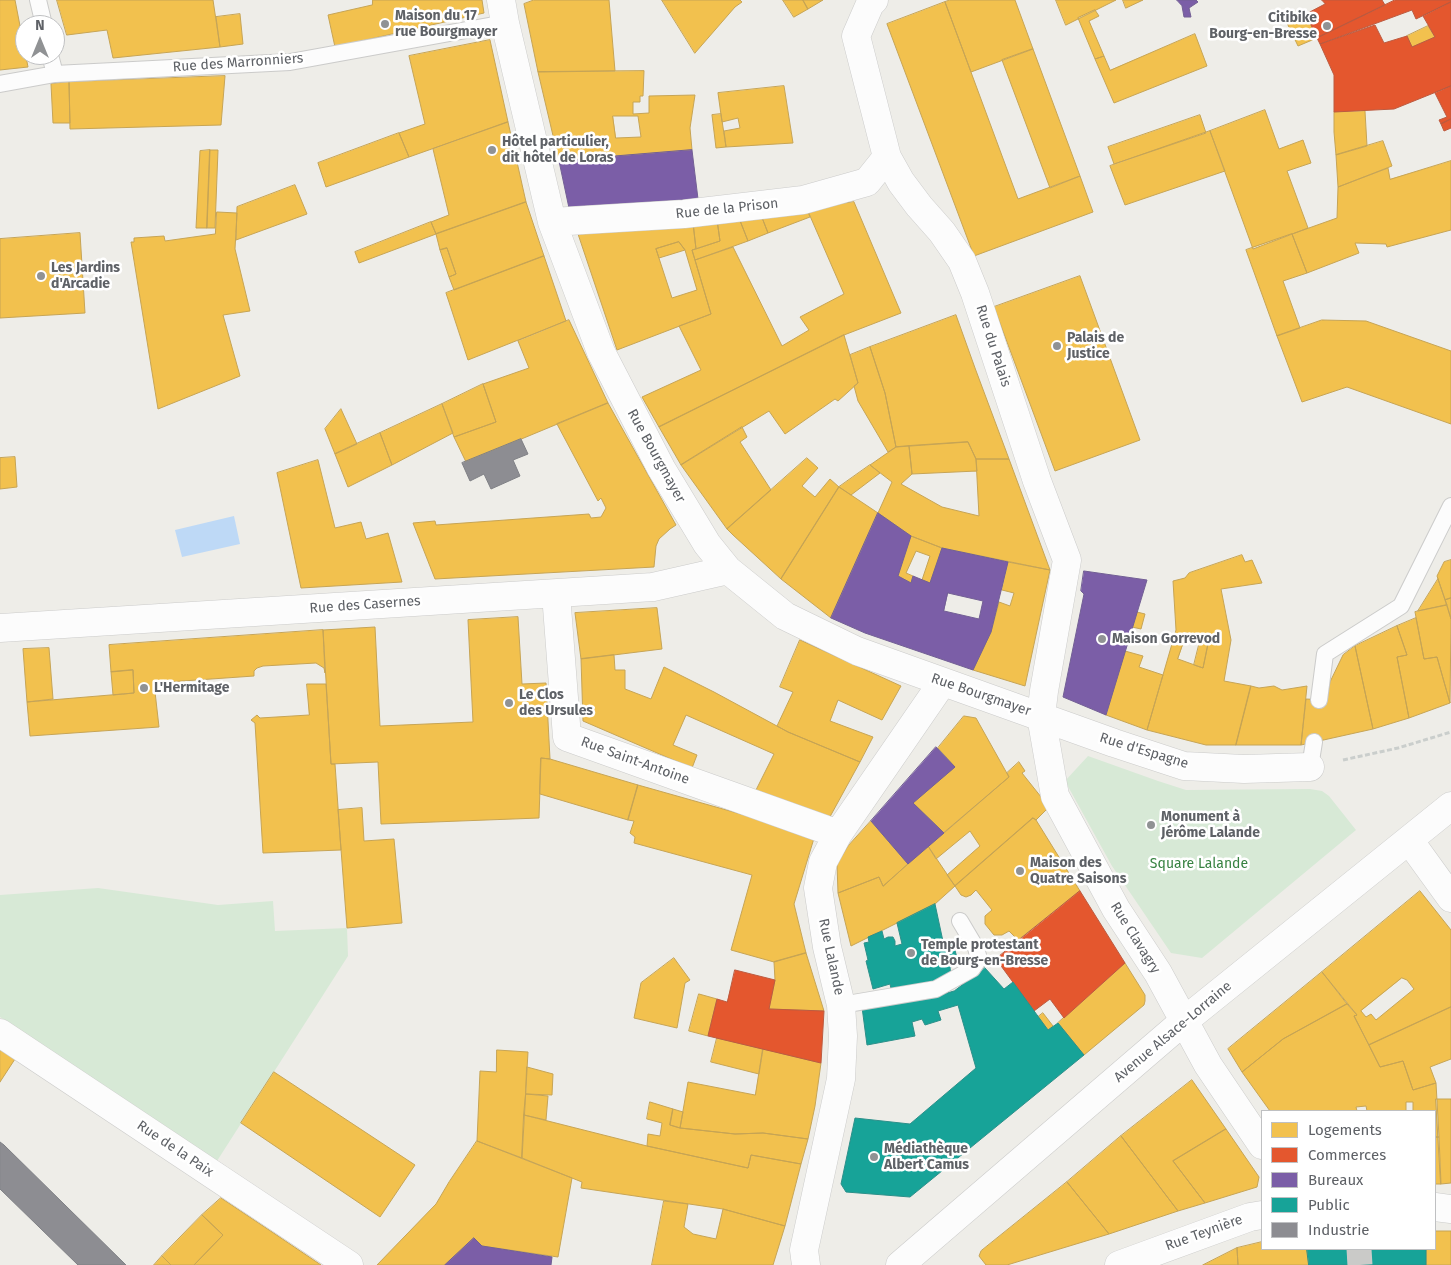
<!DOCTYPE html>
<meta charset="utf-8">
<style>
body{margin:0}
#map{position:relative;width:1451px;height:1265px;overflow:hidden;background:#eeede8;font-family:"Fira Sans",sans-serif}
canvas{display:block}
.legend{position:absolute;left:1261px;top:1110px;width:175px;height:140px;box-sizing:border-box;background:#fff;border:1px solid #bfc0c2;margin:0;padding:6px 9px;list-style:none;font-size:15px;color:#5e6166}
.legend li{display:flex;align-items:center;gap:10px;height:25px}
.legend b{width:25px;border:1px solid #bfc0c2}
.north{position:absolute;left:15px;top:15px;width:50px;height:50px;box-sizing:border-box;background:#fff;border:1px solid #bfc0c2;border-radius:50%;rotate:0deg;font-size:14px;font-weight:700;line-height:20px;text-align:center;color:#5e6166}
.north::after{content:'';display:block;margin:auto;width:18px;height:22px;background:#909294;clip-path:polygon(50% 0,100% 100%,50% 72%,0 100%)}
</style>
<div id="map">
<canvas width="1451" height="1265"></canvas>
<ul class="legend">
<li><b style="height:14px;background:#f2c14e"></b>Logements</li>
<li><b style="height:14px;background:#e4572e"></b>Commerces</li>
<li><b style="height:14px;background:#7b5ea7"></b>Bureaux</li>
<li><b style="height:14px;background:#17a398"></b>Public</li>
<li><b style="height:14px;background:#8d8d92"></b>Industrie</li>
</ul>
<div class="north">N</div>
</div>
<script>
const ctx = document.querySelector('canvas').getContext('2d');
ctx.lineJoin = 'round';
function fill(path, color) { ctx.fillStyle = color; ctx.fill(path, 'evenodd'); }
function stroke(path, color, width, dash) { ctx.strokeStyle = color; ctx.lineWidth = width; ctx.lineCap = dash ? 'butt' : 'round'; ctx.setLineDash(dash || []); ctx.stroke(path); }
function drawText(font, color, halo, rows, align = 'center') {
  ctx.font = font + ' "Fira Sans",sans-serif'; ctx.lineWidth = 5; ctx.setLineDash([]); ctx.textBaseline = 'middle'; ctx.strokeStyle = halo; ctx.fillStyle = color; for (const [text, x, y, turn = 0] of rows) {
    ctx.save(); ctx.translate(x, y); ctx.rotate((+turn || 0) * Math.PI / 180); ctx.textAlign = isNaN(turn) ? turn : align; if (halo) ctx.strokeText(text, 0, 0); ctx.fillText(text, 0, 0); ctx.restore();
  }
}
fill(new Path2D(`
 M1088,756L1158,781L1186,790L1310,789L1322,791L1329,796L1356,830L1202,958L1171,953L1112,866L1065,781Z
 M98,888L218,905L273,901L275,931L347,928L348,956L217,1161L0,1017V895Z`), '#d7e9d6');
fill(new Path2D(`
 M234,516L240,544L182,557L175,530Z`), '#bed9f6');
const homes = new Path2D(`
 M0,0H15L28,67L0,70Z
 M57,0H213L220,47L113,58L107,30L67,35Z
 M373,0H482L484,13L335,47L328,15L372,5Z
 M534,0H609L615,71L538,72L524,4Z
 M662,0H740L742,2L735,7L695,53Z
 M783,0H803L808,9L794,17Z
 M803,0H823L808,9Z
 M950,0H1015L1033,49L971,72L945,2Z
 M1056,0H1116L1066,25Z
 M1123,0H1143L1126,8Z
 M945,2L1018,199L1080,176L1093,212L974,256L887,24Z
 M1095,10L1099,16L1089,21L1104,56L1095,59L1078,18Z
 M240,14L243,44L220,47L216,17Z
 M1306,14L1317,38L1298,46L1287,23Z
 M1428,26L1435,37L1412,47L1407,36Z
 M1195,34L1207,66L1114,103L1095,59L1104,56L1110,70Z
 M490,40L508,122L409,157L399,133L425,124L409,56Z
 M1033,49L1080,176L1050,188L1002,60Z
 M644,71L643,96H640V102H633V114L649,113V96L695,95L690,128L692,150L559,161L538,72ZM613,116H638L641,137L616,138Z
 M225,76L221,125L70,129L69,82Z
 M69,82L70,123H53L51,84Z
 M784,86L793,143L726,147L724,131L740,128L738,118L722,122L718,93Z
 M1265,110L1279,149L1303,140L1311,163L1287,171L1308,228L1253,249L1210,131Z
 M1365,111L1367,146L1336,155L1334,132V112Z
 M721,114L726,147L716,148L712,115Z
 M1200,115L1206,133L1114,164L1108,147Z
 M508,122L526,202L436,234L431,222L449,215L433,149Z
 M1210,131L1225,171L1125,205L1110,166Z
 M399,133L409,157L326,187L318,163Z
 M1383,141L1392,166L1338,187L1336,155Z
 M210,150L207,228H196L200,151Z
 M210,150H218L215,228H207Z
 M1451,161V230L1387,247L1386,244L1355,243L1359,253L1307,273L1292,234L1337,218L1338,187L1388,168L1390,179Z
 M295,185L307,214L236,240L237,207Z
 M526,202L544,256L454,290L449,277L456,274L447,248L440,250L436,234Z
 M854,202L901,313L844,335L659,427L642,397L701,370L679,326L711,314L695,260L733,247L782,346L809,330L800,317L844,294L807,209Z
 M807,209L810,217L768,233L761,215Z
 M217,212L237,213L235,249L250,311L223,315L240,376L158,409L131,242H134V238L164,236L165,241L215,234Z
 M761,215L768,233L748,241L739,218Z
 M739,218L748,241L695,260L692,250L720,241L717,220Z
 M717,220L720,241L696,249L693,223Z
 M431,222L436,234L359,263L355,252Z
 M693,223L696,249L692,250L711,314L617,350L577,231ZM679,242L685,250L697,290L672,298L656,249Z
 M80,233L85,313L0,318V239Z
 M1292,234L1307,273L1283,281L1300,328L1277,336L1246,250Z
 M679,242L685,250L659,258L656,249Z
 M447,248L456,274L449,277L440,250Z
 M544,256L566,321L468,360L446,293Z
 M1080,276L1140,440L1055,471L994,307Z
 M956,315L975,368L1009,459H976L968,442L896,447L885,393L870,347Z
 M569,320L608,403L466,462L454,437L496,422L483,384L529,368L518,341Z
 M1322,320L1366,321L1451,351V424L1347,387L1302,402L1277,336Z
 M844,335L858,383L838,401L835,399L785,434L769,411L681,465L659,427Z
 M870,347L885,393L896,447L888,452L858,401L854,386L858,383L850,355Z
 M483,384L496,422L454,437L442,404Z
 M608,403L676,525L670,529L659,539L656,546L654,567L435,579L413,523L435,521L436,525L589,514L591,518L601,517L606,508L601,498L598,501L557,424Z
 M442,404L453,433L392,465L380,433Z
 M341,409L357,444L335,454L325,429Z
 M742,427L747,437L740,442L771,490L727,529L681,465Z
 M380,433L392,465L348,487L335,454Z
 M968,442L976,459L977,471L912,474L909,446Z
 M909,446L912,474L901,484L942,507L979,516L976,459H1009L1050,570L942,548L911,536L878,513L892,482L870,465L896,447Z
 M15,457L17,487L0,489V458Z
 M807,458L818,468L802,486L815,497L830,479L839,487L781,579L733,535L727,529Z
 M318,460L335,528L361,522L366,539L388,533L402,582L301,588L277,473Z
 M870,465L880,473L851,495L839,487Z
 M839,487L878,513L831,618L781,579Z
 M911,536L942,548L930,583L922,580L930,556L916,551L906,573L913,576L911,583L898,576Z
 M1242,555L1245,562L1252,560L1262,583L1221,589L1231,640L1224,681L1251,686L1236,745H1206L1147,730L1176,630L1173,581L1185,578L1189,573ZM1187,633L1209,639L1203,668L1178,659Z
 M1451,560V598L1445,600L1437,576L1444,562Z
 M1008,562L1050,570L1025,686L973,670L991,632L999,602L1010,606L1014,593L1002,590Z
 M1438,579L1447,605L1418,611Z
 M1451,598V619L1445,600Z
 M1447,605L1451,619L1450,703L1437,657L1424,659L1415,612Z
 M657,608L662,649L581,659L575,613Z
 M1137,612L1145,614L1141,629L1132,627Z
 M518,617L522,684L546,683L550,759L541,758L539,818L381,824L378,762L331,764L323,630L375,627L380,726L473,722L468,620Z
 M1416,618L1424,659L1437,657L1450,703L1409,718L1397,657L1407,655L1397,626Z
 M1397,626L1407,655L1397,657L1409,718L1373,729L1355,646Z
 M323,630L325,673L324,668L316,663L263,666L257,668L254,671V676L154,683L159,727L30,736L27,702L134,693L133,670L111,672L109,645Z
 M1201,637L1209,639L1203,668L1194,665Z
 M800,640L901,686L882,720L838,700L830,721L873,737L860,762L788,732L777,726L793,692L780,687Z
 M1355,646L1373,729L1301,745L1306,699L1327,700L1330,682L1343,655Z
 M49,648L53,699L27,702L23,649Z
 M1125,651L1143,656L1139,667L1163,675L1147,730L1106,715Z
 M614,655L615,670H625V689L651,699L664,667L714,692L788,732L860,762L826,824L754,794L774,754L686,715L673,745L697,755L692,768L583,721L581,659Z
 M133,670L134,693L113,695L111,672Z
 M307,684H326L331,764H335L341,850L263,853L255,723L251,720L257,715L260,718L309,715Z
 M1251,686L1259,688L1274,686L1282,690L1307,686L1301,745H1236Z
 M964,716L976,718L1009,777L944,833L913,803L955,767L938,748Z
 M541,758L550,759L638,785L628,820L540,794Z
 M1019,762L1025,771L1022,773L1049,807L1036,820L1033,818L955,886L947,875L980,846L970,831L936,859L928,846L1009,777L1007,773Z
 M638,785L815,835L794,904L806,953L774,962L731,950L752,875L634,843L635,837L630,833L634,821L628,820Z
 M362,808L364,841L394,839L402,923L347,928L338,810Z
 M1033,818L1036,820L1080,891L1018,940L1009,931L1002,935H994L985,924V916L992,910L976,890L971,895L966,897L961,895L955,886Z
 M871,821L908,864L883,886L879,877L838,893L837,864L848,846Z
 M928,846L955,886L935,904L851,946L838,893L879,877L883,886Z
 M1420,891L1451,930V1007L1369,1045L1354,1016L1357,1015L1322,972ZM1402,978L1407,980L1414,989L1376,1020L1371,1014L1366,1017L1361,1011Z
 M806,953L824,1011L769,1009L775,980L774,962Z
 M674,958L690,980L685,983L677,1028L634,1018L641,983Z
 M1125,963L1145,995V1001L1144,1005L1084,1055L1058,1023Z
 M1322,972L1347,1004L1283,1039L1242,1072L1228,1049Z
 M699,994L717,999L708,1036L689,1031Z
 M1347,1004L1357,1015L1354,1016L1380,1067L1403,1061L1413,1090L1436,1083L1439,1137H1435V1111H1413V1102H1406V1111H1367L1366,1106L1356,1107L1357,1111H1270L1242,1072L1283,1039Z
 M1451,1007V1059L1430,1067L1436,1083L1413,1090L1403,1061L1380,1067L1369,1045Z
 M1043,1013L1053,1026L1048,1030L1038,1017Z
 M717,1038L763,1049L759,1074L711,1062Z
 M0,1049L15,1059L0,1082Z
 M763,1049L821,1063L815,1106L808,1139L763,1133L735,1134L680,1128L688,1082L755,1095Z
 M497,1050L528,1052L522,1158L477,1141L480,1071L496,1072Z
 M527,1067L553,1074L552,1095L526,1094Z
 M274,1072L415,1165L380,1217L241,1123Z
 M1192,1080L1226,1129L1173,1161L1205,1203L1178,1211L1121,1136Z
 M526,1094L548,1096L546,1120L524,1115Z
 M1436,1099H1451V1183L1441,1184Z
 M650,1102L673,1109L670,1125L680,1128L735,1134L763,1133L808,1139L801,1164L751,1155L748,1168L647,1146L648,1134L660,1136L662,1123L647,1119Z
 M673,1109L683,1112L680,1128L670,1125Z
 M524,1115L647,1146L748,1168L751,1155L801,1164L785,1226L723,1209L581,1188L582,1182L522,1158Z
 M1226,1129L1259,1177L1257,1187L1205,1203L1173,1161Z
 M1121,1136L1178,1211L1109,1234L1067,1182Z
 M1435,1137H1439L1441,1184H1435Z
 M477,1141L572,1178L558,1257L482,1246L474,1238L445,1265H377L436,1204L449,1182Z
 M1067,1182L1109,1234L1007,1265H986L979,1256L981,1251Z
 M221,1198L275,1234L321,1265H194L223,1235L202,1215Z
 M664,1201L688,1204L684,1227L693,1234L716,1239L723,1209L785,1226L773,1265H652Z
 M202,1215L223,1235L194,1265H171L162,1256Z
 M1435,1231H1451V1265H1426V1249H1435Z
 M1262,1242V1249H1307L1309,1265H1238L1237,1248Z
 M1237,1248L1238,1265H1203Z
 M162,1256L171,1265H154Z`);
fill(homes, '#f2c14e');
stroke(homes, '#c6a455', 1);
const shops = new Path2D(`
 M1322,0H1382L1385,5L1317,38L1306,14L1325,4Z
 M1395,0H1451V2L1416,19L1412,10L1320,44L1317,38Z
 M1451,2V86L1394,109L1334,112V75L1320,44L1375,25L1384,43L1407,36L1412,47L1435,37L1423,16Z
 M1451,86V119L1441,124L1439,120L1447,117L1435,93Z
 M1451,119V128L1444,131L1441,124Z
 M1080,891L1125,963L1064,1018L1050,999L1034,1011L996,959Z
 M735,970L775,980L769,1009L824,1011L821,1063L708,1036L717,999L727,1002Z`);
fill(shops, '#e4572e');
stroke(shops, '#bc5a3f', 1);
const offices = new Path2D(`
 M1177,0H1196L1198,2L1189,8L1191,17H1184L1182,6Z
 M692,150L698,199L569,208L559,161Z
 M878,513L911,536L898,576L911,583L913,576L930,583L942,548L1008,562L991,632L973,670L865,633L831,618ZM948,593L983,601L979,619L944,611Z
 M1084,571L1147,580L1106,715L1063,697L1084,594L1081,591Z
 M936,747L955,767L913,803L944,833L908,864L871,821Z
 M474,1238L482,1246L552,1257L551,1265H445Z`);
fill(offices, '#7b5ea7');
stroke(offices, '#725f94', 1);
const public = new Path2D(`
 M935,904L944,946L953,943L959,965L950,967L951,977L892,993L890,984L873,989L866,961L868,960L864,943L869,942L868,937L882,931L884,939L888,937H893L895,941V946L902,944L897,923Z
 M985,968L1004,989L1013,982L1048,1030L1058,1023L1084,1055L910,1197L846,1192L841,1184L855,1118L910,1124L976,1068L958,1005L938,1011L941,1020L925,1025L922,1019L912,1022L915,1036L867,1045L862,1007L923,1000L954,991Z
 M1307,1249H1426V1265H1309Z`);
fill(public, '#17a398');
stroke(public, '#2c8f89', 1);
const industry = new Path2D(`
 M521,439L528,454L513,460L520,476L491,489L484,474L470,481L462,463Z
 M0,1142L4,1145L126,1265H78L0,1189Z`);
fill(industry, '#8d8d92');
stroke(industry, '#7f8085', 1);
stroke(new Path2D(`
 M1359,1249L1360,1265`), '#cacac8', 25, [25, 12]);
const service = new Path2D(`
 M38,0L44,25
 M50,55L55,74
 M0,84L55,74L290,62L505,23
 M1319,700L1325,654L1401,606L1451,506
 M1310,767L1314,742
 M841,1005L936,989L972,969L979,959L976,948L960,921`);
const minor = new Path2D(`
 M501,0L505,23L552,222L601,352L661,468L707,544L728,570L785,616L857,651L1114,743L1184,766L1244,769L1310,767
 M874,0L870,4L856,36L887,157L901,182L919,206L942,232L962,261L975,293L1037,481L1067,560L1044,691L1041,716L1055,796L1116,909L1158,973L1208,1065L1262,1145
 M552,222L684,214L803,200L867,182L887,157
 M556,594L567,737L838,834
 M0,628L653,587L728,570
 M1409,840L1451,898
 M0,1033L349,1265
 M1435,1207L1451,1209
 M806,1265L804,1250L841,1079L843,1036L841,1005L827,947L818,888L823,862L838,834L942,683
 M900,1265L1184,1021L1451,806
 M1119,1265L1250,1217L1262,1215`);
stroke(service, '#cbcbca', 18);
stroke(minor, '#cbcbca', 29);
stroke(new Path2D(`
 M1343,760L1398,748L1451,732`), '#cacecc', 3, [5, 2.5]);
stroke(service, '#fcfcfc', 16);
stroke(minor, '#fcfcfc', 28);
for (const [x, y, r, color] of [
 [385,24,5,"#909294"],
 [1327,26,5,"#909294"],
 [492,150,5,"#909294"],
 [41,276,5,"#909294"],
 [1057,346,5,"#909294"],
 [1102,639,5,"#909294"],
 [144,688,5,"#909294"],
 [509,703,5,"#909294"],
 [1151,825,5,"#909294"],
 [1020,871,5,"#909294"],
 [911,953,5,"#909294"],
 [874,1157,5,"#909294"]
]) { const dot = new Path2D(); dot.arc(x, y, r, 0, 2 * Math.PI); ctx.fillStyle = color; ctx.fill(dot); stroke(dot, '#fff', 2); }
drawText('bold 14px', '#5e6166', '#fff', [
 ["Maison du 17",395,16],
 ["rue Bourgmayer",395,32],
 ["Citibike",1317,18,"right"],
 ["Bourg-en-Bresse",1317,34,"right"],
 ["Hôtel particulier,",502,142],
 ["dit hôtel de Loras",502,158],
 ["Les Jardins",51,268],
 ["d'Arcadie",51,284],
 ["Palais de",1067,338],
 ["Justice",1067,354],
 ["Maison Gorrevod",1112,639],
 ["L'Hermitage",154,688],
 ["Le Clos",519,695],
 ["des Ursules",519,711],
 ["Monument à",1161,817],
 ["Jérôme Lalande",1161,833],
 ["Maison des",1030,863],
 ["Quatre Saisons",1030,879],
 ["Temple protestant",921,945],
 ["de Bourg-en-Bresse",921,961],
 ["Médiathèque",884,1149],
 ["Albert Camus",884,1165]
], 'left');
drawText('14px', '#5e6166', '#fff', [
 ["Rue des Marronniers",238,63,-4],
 ["Rue de la Prison",727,209,-6],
 ["Rue du Palais",993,346,72],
 ["Rue Bourgmayer",656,456,61],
 ["Rue des Casernes",365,605,-4],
 ["Rue Bourgmayer",981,695,19],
 ["Rue d'Espagne",1144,751,17],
 ["Rue Saint-Antoine",635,761,20],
 ["Rue Clavagry",1135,938,58],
 ["Rue Lalande",831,957,78],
 ["Avenue Alsace-Lorraine",1173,1032,-40],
 ["Rue de la Paix",175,1149,34],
 ["Rue Teynière",1204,1233,-20]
]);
drawText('14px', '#388342', '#fff', [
 ["Square Lalande",1199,864]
]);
</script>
